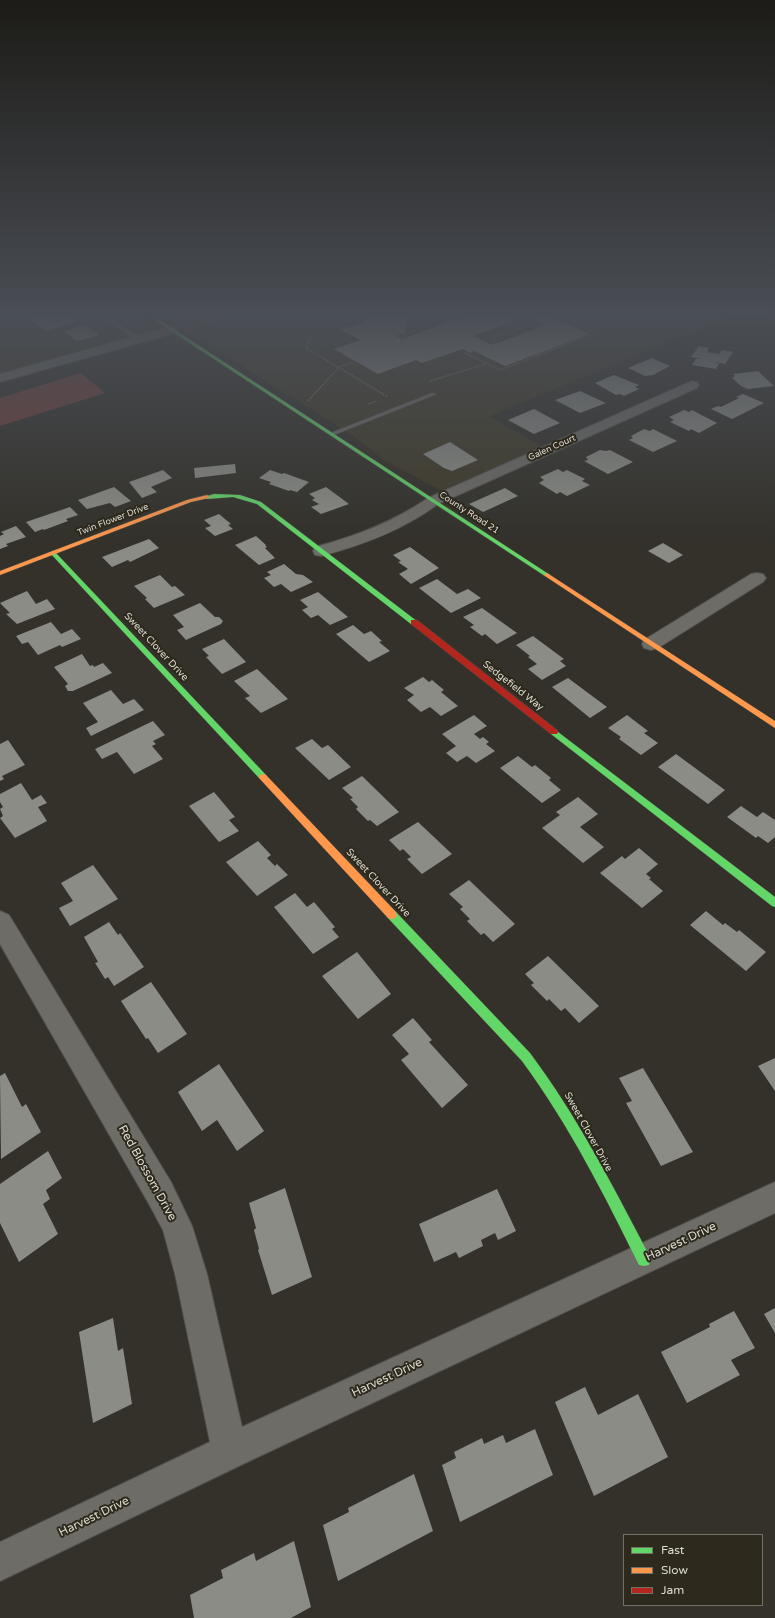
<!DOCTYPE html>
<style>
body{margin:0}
#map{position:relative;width:775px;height:1618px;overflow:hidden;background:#33312a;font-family:"Varela Round",sans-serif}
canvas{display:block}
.legend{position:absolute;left:623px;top:1534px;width:140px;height:72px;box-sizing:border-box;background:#2d291c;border:1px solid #737065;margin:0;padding:5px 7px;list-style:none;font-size:12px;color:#dddbd2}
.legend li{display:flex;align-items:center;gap:8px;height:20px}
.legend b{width:20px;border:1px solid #737065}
</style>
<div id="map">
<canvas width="775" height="1618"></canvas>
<ul class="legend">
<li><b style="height:5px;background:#63d668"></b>Fast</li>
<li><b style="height:5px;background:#ff974d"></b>Slow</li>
<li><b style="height:5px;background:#b3261e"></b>Jam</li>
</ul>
</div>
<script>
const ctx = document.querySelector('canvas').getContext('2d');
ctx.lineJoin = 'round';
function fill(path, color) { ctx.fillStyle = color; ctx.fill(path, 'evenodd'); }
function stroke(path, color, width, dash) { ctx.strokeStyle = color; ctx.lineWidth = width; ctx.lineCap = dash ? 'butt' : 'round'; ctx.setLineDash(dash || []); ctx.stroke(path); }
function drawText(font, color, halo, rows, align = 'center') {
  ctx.font = font + ' "Varela Round",sans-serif'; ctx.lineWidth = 4; ctx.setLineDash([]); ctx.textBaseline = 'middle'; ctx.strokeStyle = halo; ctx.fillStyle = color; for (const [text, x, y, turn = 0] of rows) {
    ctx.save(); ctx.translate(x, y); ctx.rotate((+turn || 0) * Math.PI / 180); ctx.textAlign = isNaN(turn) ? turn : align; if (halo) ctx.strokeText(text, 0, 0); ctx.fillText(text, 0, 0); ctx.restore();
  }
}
fill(new Path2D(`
 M0,317H144L155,325V327L150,332L0,382Z
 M159,317H729L489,416L543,447L442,491L384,460L352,435L220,352Z`), '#3f3a28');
fill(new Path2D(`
 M181,317H230L197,327Z
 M81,373L105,393L0,426V398Z`), '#703e39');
fill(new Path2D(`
 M28,317H69L76,322L46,331Z
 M358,317H408L405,333L396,336L402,339L462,317H518L513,319L516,320L473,336L492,345L546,325L528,317H554L552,318L590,334L505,366L474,351L470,353L463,349L422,363L416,360L378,374L334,349L360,340L341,330L366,321Z
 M85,325L99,335L77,341L63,331Z
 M699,346L709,348L707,352L719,354L722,350L733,352L725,364L714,362L719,364L716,369L692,365L696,359H701L691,357Z
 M652,358L670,366L653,375L645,376L628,368Z
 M758,371L774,386L748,389L741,386L732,378L735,376L733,374Z
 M614,375L639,385L635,387L639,389L624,396L620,394L616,395L595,383Z
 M580,391L606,403L580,413L555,400Z
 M743,394L764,403L732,419L711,409L718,406L721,407L739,398L736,397Z
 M534,409L560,423L534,434L508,420Z
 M684,410L689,412L692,410L717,423L699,433L691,429L689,431L670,422L674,420L669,417Z
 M644,429L650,431L653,429L677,441L653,452L629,440L633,438L631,436Z
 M450,442L478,460L452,471L444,468L423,454Z
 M600,450L606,451L610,450L633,462L608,474L584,461L588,460L586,457Z
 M235,464L236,473L195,478L194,468Z
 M558,469L563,472L567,470L585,479L582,481L590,485L567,496L560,492L557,494L539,483L544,480L540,477Z
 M163,470L172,478L151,487L157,492L142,498L129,482Z
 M270,470L282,474L284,473L309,482L297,492L290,490L289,491L269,484L271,482L259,478Z
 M114,487L131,501L115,507L110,503L87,509L78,500Z
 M326,487L349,504L321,514L311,507L319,504L312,500L315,498L309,494Z
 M505,488L518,496L483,512L469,504Z
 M70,507L78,515L66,519L68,521L44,530L43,529L35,532L26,522Z
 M219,514L231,524L228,525L233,529L215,536L205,528L211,526L204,520Z
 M16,526L26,537L6,544L8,546L0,549V536L4,534L1,532Z
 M256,536L266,545H265L267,547L265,548L275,558L259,565L235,545Z
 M149,539L159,548L130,562L128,560L112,567L102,557Z
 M663,543L683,555L669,563L648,551Z
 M410,547L439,568L411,584L399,574L408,569L398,562L401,561L393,555Z
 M284,564L296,574L303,575L313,582L291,592L281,584L274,587L264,578L271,575L267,572Z
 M160,575L172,587L175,586L185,595L154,608L145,599L147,598L134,586Z
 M437,579L457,594L468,589L481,598L451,613L419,588Z
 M27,591L36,604L47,599L55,609L17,624L6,614L10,613L0,603Z
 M318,592L348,617L330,625L318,615L311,618L302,610L308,607L300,600Z
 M200,603L215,617H219L223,621L221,624L186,640L177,630L184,627L173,615Z
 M482,608L517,633L497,644L485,634L482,636L470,627L474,625L463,617Z
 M51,622L61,634L72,629L81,639L62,647L60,645L38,655L28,642L22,644L16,636Z
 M353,625L364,634L371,631L382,641L379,642L390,651L369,662L336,634Z
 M533,636L564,659L560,661L566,666L542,680L528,669L537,664L528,657L530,656L516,645Z
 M224,639L246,662L222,674L206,657L209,656L202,649Z
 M82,654L90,666L93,665L94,667L103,663L112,673L73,691H68L65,686L68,684L54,667Z
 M257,669L288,699L261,713L245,698L250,696L234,681Z
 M423,677L429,682L432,680L444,690L441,692L458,706L441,716L430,707L421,712L407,700L414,695L404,688Z
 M568,678L607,707L590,718L552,687Z
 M111,690L123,704L134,699L144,710L91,736L86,728L98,722L83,703Z
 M474,715L487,726L474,734L480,739L483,737L489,742L486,744L495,751L476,763L467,756L457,762L446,753L456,746L442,734Z
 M627,715L648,731L644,733L658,743L641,755L619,739L621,737L608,728Z
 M153,721L165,735L153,741L156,744L152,746L163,759L134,774L117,752L102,759L95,749Z
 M312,739L322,748L328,745L351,767L329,780L295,748Z
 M8,740L25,765L2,776L4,779L0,781V744Z
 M676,754L725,790L708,804L658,767Z
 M518,756L532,767L535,765L551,778L549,780L561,790L542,803L500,768Z
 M362,776L399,812L377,826L370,820L368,821L356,809L358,807L350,799L353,798L342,788Z
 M21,783L32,800L41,795L47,803L38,807L47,821L15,838L0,818L3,816L0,809L3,807L0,802V794Z
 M214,792L235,817L229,820L239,831L219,842L189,806Z
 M578,797L598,814L580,827L604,847L583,863L542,828L560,815L556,812Z
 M741,806L757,817L763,812L775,820V837L768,843L758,836L756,838L727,817Z
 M418,822L452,854L422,874L407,859L411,857L403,849L400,851L389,840Z
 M258,841L271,855L267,858L275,866L277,864L288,875L257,896L226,862Z
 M639,848L658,864L646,874L651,878L649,879L663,891L642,908L600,873L622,856L625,859Z
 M93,865L118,899L70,926L59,908L73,901L61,883Z
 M469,880L515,924L493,942L484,933L481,935L467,921L470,919L460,909L463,907L449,894Z
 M295,893L307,907L314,902L335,927L332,929L339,937L313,954L274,907Z
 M706,911L723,925L725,923L737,932L739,930L766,952L746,971L690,925Z
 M109,922L118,935L120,933L144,967L114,986L108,977L105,979L95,963L98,962L84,937Z
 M357,952L391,994L358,1019L322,976Z
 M548,956L599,1006L579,1023L565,1008L561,1011L549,999L547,1001L531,985L534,983L525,974Z
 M151,982L187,1034L158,1053L148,1038L146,1039L121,1001Z
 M413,1018L432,1040L429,1042L468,1085L442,1108L401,1060L409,1054L392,1035Z
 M775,1058V1091L758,1066Z
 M219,1064L264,1131L237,1151L217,1120L202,1131L178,1092Z
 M643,1068L693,1152L661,1166L626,1103L632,1101L619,1078Z
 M5,1073L22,1107L26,1104L41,1132L1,1159L0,1076Z
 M48,1151L62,1178L46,1190L50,1199L43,1204L58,1234L19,1262L0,1223V1184Z
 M285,1188L312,1277L272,1295L258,1250L259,1249L254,1230L256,1228L249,1203Z
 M497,1189L516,1231L498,1240L495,1233L481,1240L483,1246L459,1258L456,1252L434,1262L419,1224Z
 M775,1308V1333L764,1314Z
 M734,1311L755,1348L731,1360L740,1375L687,1403L661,1352L710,1327L709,1324Z
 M113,1318L118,1351L123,1348L132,1404L93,1423L79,1332Z
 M585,1387L598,1415L638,1394L668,1457L594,1496L555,1402Z
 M535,1429L553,1475L460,1522L442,1465L456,1458L454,1452L482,1438L484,1444L503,1435L506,1443Z
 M414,1474L433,1531L338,1581L323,1525L349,1512L348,1508Z
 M294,1541L311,1607L291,1618H194L190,1595L223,1578L221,1570L254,1553L256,1561Z`), '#8b8c85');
const lane = new Path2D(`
 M103,317H110L140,339L135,340Z
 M432,393L437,394L334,435L328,434Z`);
const street = new Path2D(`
 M171,326L175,327L177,330L175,333L0,382V374Z
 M692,381L697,382L699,385L697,388L438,504C403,530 363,545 321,556L315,555L313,551L315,547C356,536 393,522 428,498Z
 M757,573L763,574L766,578L763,582L658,648L651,650L644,648L642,644L644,640L751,574Z
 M0,911L9,915L171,1182L192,1226L207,1274L242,1427L775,1182V1213L243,1464L0,1581V1542L210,1442L175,1274L163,1230L149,1204L0,944Z`);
const fast = new Path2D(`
 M150,317H155L550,575L549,576H545Z
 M214,494L240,495L261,502L418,622L414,624H411L257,504L233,497L207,499L204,497Z
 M53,551L55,552L266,775L267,777L266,779H260L51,554L50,553Z
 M554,729L775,897V907L772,906L551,734L550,732L551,730Z
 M392,911L396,912L530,1053C577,1116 613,1186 649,1255L650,1260L649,1265L644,1266L639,1265C604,1194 569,1125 522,1061L388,918L387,915L388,912Z`);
const slow = new Path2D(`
 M207,495L209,496V498L191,502L0,575V571L187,500Z
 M547,573L775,721V728L545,576V574Z
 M263,774L266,775L396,912L397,915L396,918L392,919L388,918L260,779L259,777L260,775Z`);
const jam = new Path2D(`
 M411,620H417L557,730L558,732L557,734H551L411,624Z`);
stroke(lane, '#514f48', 1);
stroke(street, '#514f48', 2);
stroke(fast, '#514f48', 1);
stroke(slow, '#514f48', 1);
stroke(jam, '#514f48', 1);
stroke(new Path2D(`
 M319,317L306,348L388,397
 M398,338L418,329L436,317
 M492,345L495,342L493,340L495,337L521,328L523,325L534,323L546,325
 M463,352L500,370L596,333L560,318
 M430,381L486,364
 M308,401L339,367L351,363
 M368,404L377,401`), '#6f6e69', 1.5, [2, 1]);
fill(lane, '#6e6c67');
fill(street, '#6e6c67');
fill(fast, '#63d668');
fill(slow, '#ff974d');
fill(jam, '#b3261e');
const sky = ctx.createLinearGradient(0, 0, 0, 544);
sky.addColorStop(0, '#1c1b17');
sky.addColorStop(0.58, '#4a4e55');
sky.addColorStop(1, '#4a4e5500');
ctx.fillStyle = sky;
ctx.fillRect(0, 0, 775, 544);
drawText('9px', '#dddbd2', '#2d291c', [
 ["Galen Court",552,448,-24],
 ["County Road 21",469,513,33],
 ["Twin Flower Drive",113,520,-21]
]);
drawText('10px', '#dddbd2', '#2d291c', [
 ["Sweet Clover Drive",156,647,47],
 ["Sedgefield Way",513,686,38],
 ["Sweet Clover Drive",378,883,47],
 ["Sweet Clover Drive",588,1132,61]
]);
drawText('12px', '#dddbd2', '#2d291c', [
 ["Red Blossom Drive",147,1173,61],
 ["Harvest Drive",681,1242,-25],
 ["Harvest Drive",387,1378,-25],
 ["Harvest Drive",94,1517,-26]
]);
</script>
